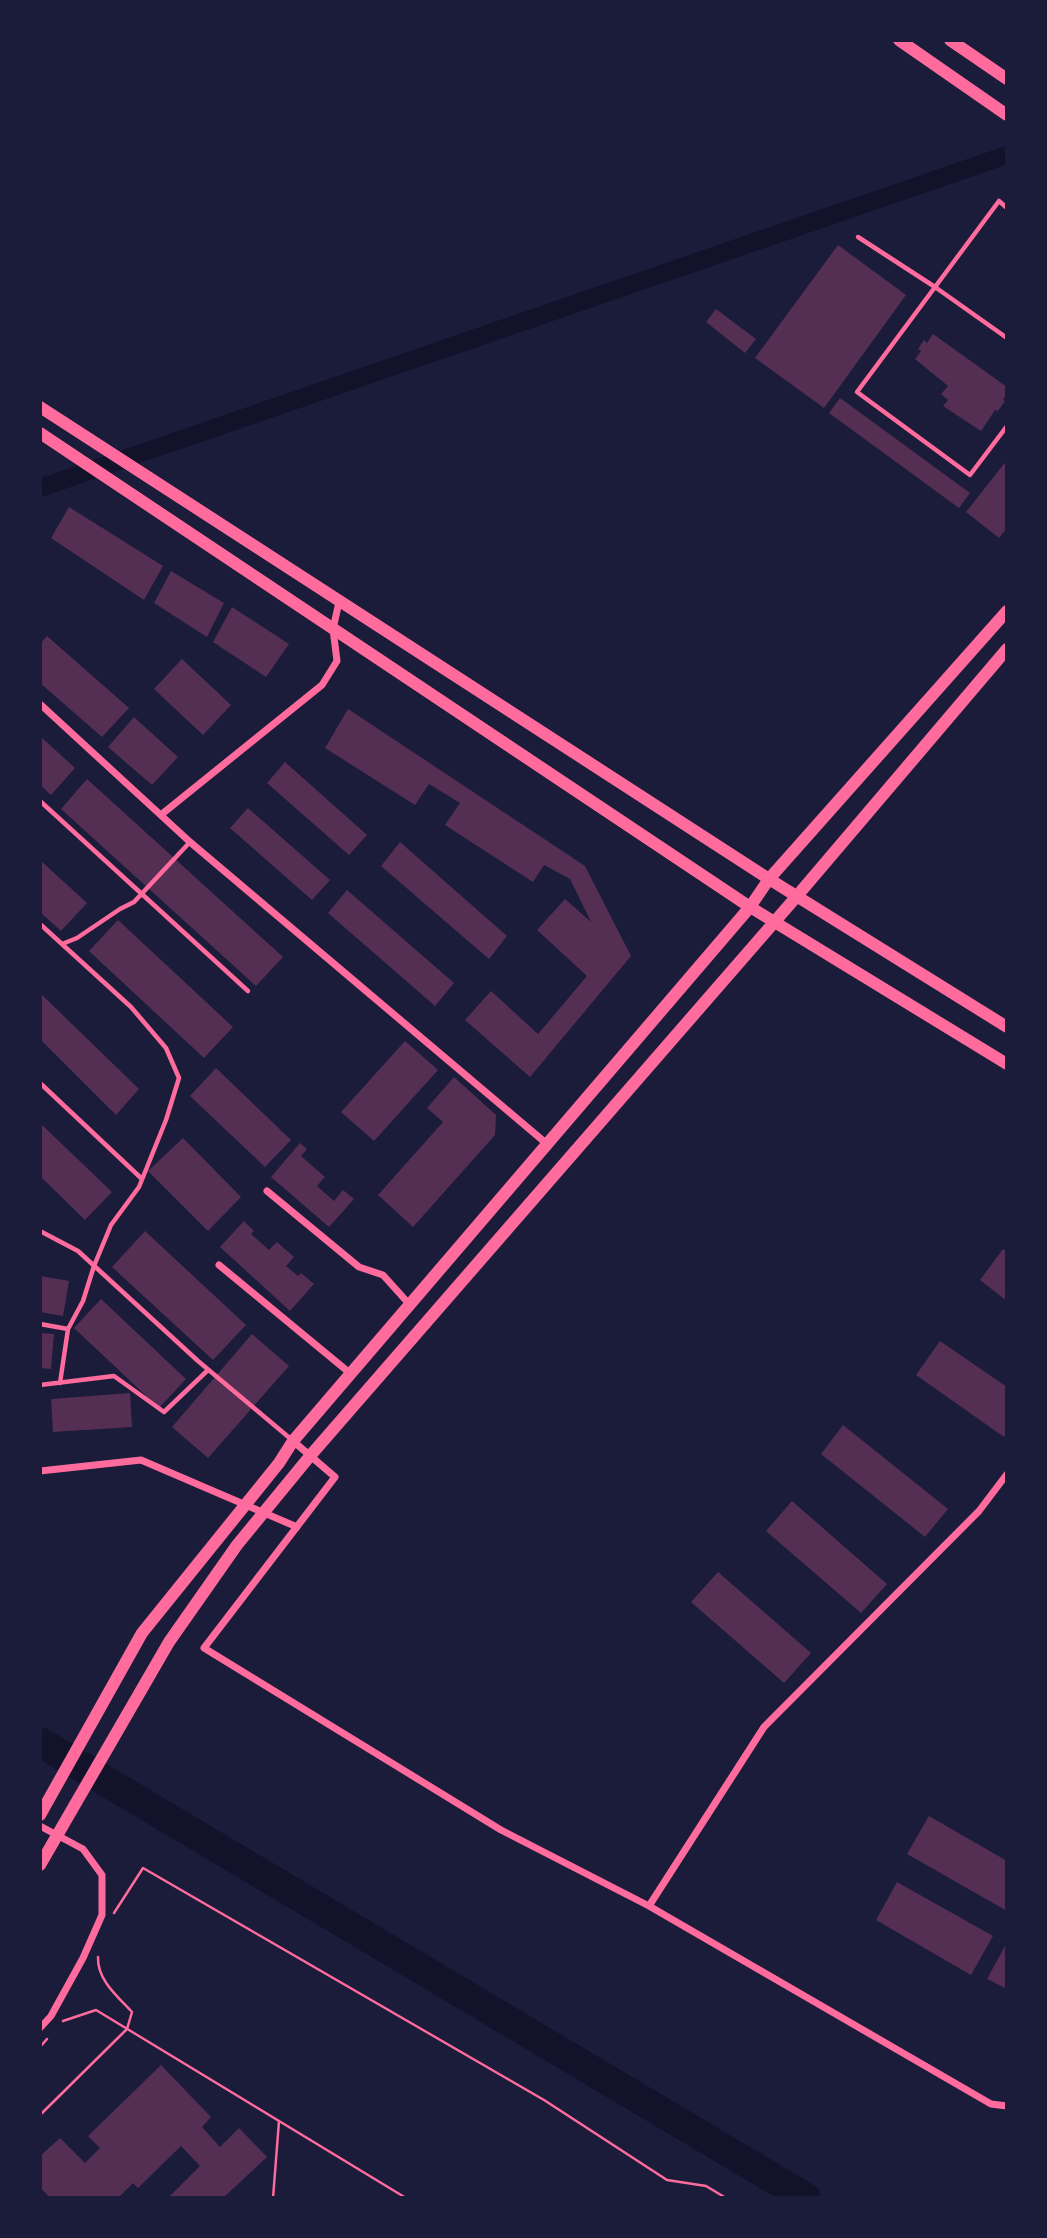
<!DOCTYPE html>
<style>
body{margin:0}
#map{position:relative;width:1047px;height:2238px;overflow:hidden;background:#1b1b3a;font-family:Poppins,sans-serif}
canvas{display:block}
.frame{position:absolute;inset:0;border:42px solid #1b1b3a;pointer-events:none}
</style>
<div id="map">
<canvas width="1047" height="2238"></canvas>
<div class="frame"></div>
</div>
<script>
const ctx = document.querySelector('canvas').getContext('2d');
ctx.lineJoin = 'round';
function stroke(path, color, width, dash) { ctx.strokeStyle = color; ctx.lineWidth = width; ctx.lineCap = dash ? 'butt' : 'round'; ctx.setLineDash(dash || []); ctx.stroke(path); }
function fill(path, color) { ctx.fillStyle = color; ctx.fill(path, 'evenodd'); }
stroke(new Path2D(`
 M40,488L1007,155`), '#12122b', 18);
stroke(new Path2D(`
 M40,1742L806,2198`), '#12122b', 30);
fill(new Path2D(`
 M838,245L906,295L824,408L755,358Z
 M716,309L756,339L745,353L706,322Z
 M933,334L1007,387V394L1003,400L1005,401L998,411L995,410L981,431L943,406L948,400L941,394L948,386L915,359L921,351L918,349L924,340L927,343Z
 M840,398L970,493L959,508L829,413Z
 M1007,460V528L999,538L966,512Z
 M69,507L163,566L144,600L51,538Z
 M171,571L224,603L207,637L154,603Z
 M232,607L289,644L266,677L213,642Z
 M47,636L129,708L102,737L40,683V644Z
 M182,659L231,705L203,735L154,689Z
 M348,709L585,866L631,956L530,1077L465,1020L491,991L538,1034L587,976L537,930L565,899L591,922L570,879L544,865L533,882L445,825L460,803L429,784L415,805L325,748Z
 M134,717L178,757L152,785L108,747Z
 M40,736L75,768L51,795L40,785Z
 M285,762L367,835L349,855L267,783Z
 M87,779L283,957L256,986L61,809Z
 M248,808L330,880L312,900L230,828Z
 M400,842L507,936L489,959L381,866Z
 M40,860L87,903L61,931L40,912Z
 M347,890L454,983L435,1006L328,913Z
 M118,920L233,1027L204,1058L89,951Z
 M40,993L139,1089L116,1115L40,1039Z
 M405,1041L438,1070L374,1141L341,1112Z
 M216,1068L291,1140L265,1167L190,1096Z
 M454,1077L496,1115L495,1135L413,1227L378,1195L443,1122L427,1108Z
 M40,1123L112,1192L85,1220L40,1176Z
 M183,1138L241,1197L208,1231L148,1171Z
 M300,1143L307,1149L301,1156L325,1177L317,1186L334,1201L343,1190L354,1199L329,1227L271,1177Z
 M244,1221L254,1231L251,1234L269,1250L277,1242L294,1257L286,1266L298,1276L301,1273L314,1284L290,1311L220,1247Z
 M145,1231L246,1325L213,1360L112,1267Z
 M1003,1249L1007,1251V1301L980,1280Z
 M40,1276L69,1281L63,1316L40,1312Z
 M101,1299L186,1379L159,1408L74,1328Z
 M40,1333L54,1334L51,1369L40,1368Z
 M252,1334L289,1366L208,1458L172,1427Z
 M940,1341L1007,1387V1433L1004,1437L916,1375Z
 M130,1393L132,1427L53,1432L51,1399Z
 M843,1425L948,1509L925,1537L821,1454Z
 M792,1501L887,1584L861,1613L766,1531Z
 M718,1572L811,1653L784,1683L691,1602Z
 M929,1816L1007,1861V1911L907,1854Z
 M897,1882L993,1936L971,1975L876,1920Z
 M1005,1946H1007V1989L987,1979Z
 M161,2065L211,2117L202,2127L220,2147L239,2128L267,2157L223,2198H168L200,2166L181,2146L138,2188L133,2183L118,2198H50L40,2187V2156L60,2138L85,2163L100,2148L88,2136Z`), '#542f53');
stroke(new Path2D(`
 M114,1913L143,1868L544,2100L667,2180L706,2186L726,2198
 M63,2021L96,2010L406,2198
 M40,2047L47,2039
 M40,2115L127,2029L132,2012C118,1997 97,1980 98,1957
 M273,2198L279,2121`), '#ff6b9d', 2.5);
stroke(new Path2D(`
 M1007,208L999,201L857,392L970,475L1007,426
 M858,237L935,287L1007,338
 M40,801L248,991
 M40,924L131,1007L166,1048L179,1078L166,1120L139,1187L111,1225L94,1266L83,1301L68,1329L60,1383
 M62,944L77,938L120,909L134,902L190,842
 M40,1083L142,1179
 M40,1231L78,1251L198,1361L292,1440
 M40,1324L68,1329
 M40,1385L114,1376L164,1412L208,1370`), '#ff6b9d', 4.5);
stroke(new Path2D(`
 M40,704L190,842L547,1144
 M162,814L322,685L337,661L333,629L339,602
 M267,1191L359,1267L383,1275L410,1305
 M219,1265L351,1374
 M293,1441L335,1477L204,1648L501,1830L649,1906L991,2104L1007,2106
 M40,1471L141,1460L297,1527
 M40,1826L83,1849L102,1875V1915L83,1958L51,2016L40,2028
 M649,1906L764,1727L979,1511L1007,1474`), '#ff6b9d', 7);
stroke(new Path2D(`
 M899,40L1007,115
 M950,40L1007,79
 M40,407L769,879L1007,1027
 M40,433L750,907L1007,1064
 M40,1815L142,1633L279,1463L293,1441L750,907L769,879L1007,611
 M40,1865L169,1642L237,1545L310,1456L797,896L1007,649`), '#ff6b9d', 12);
</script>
